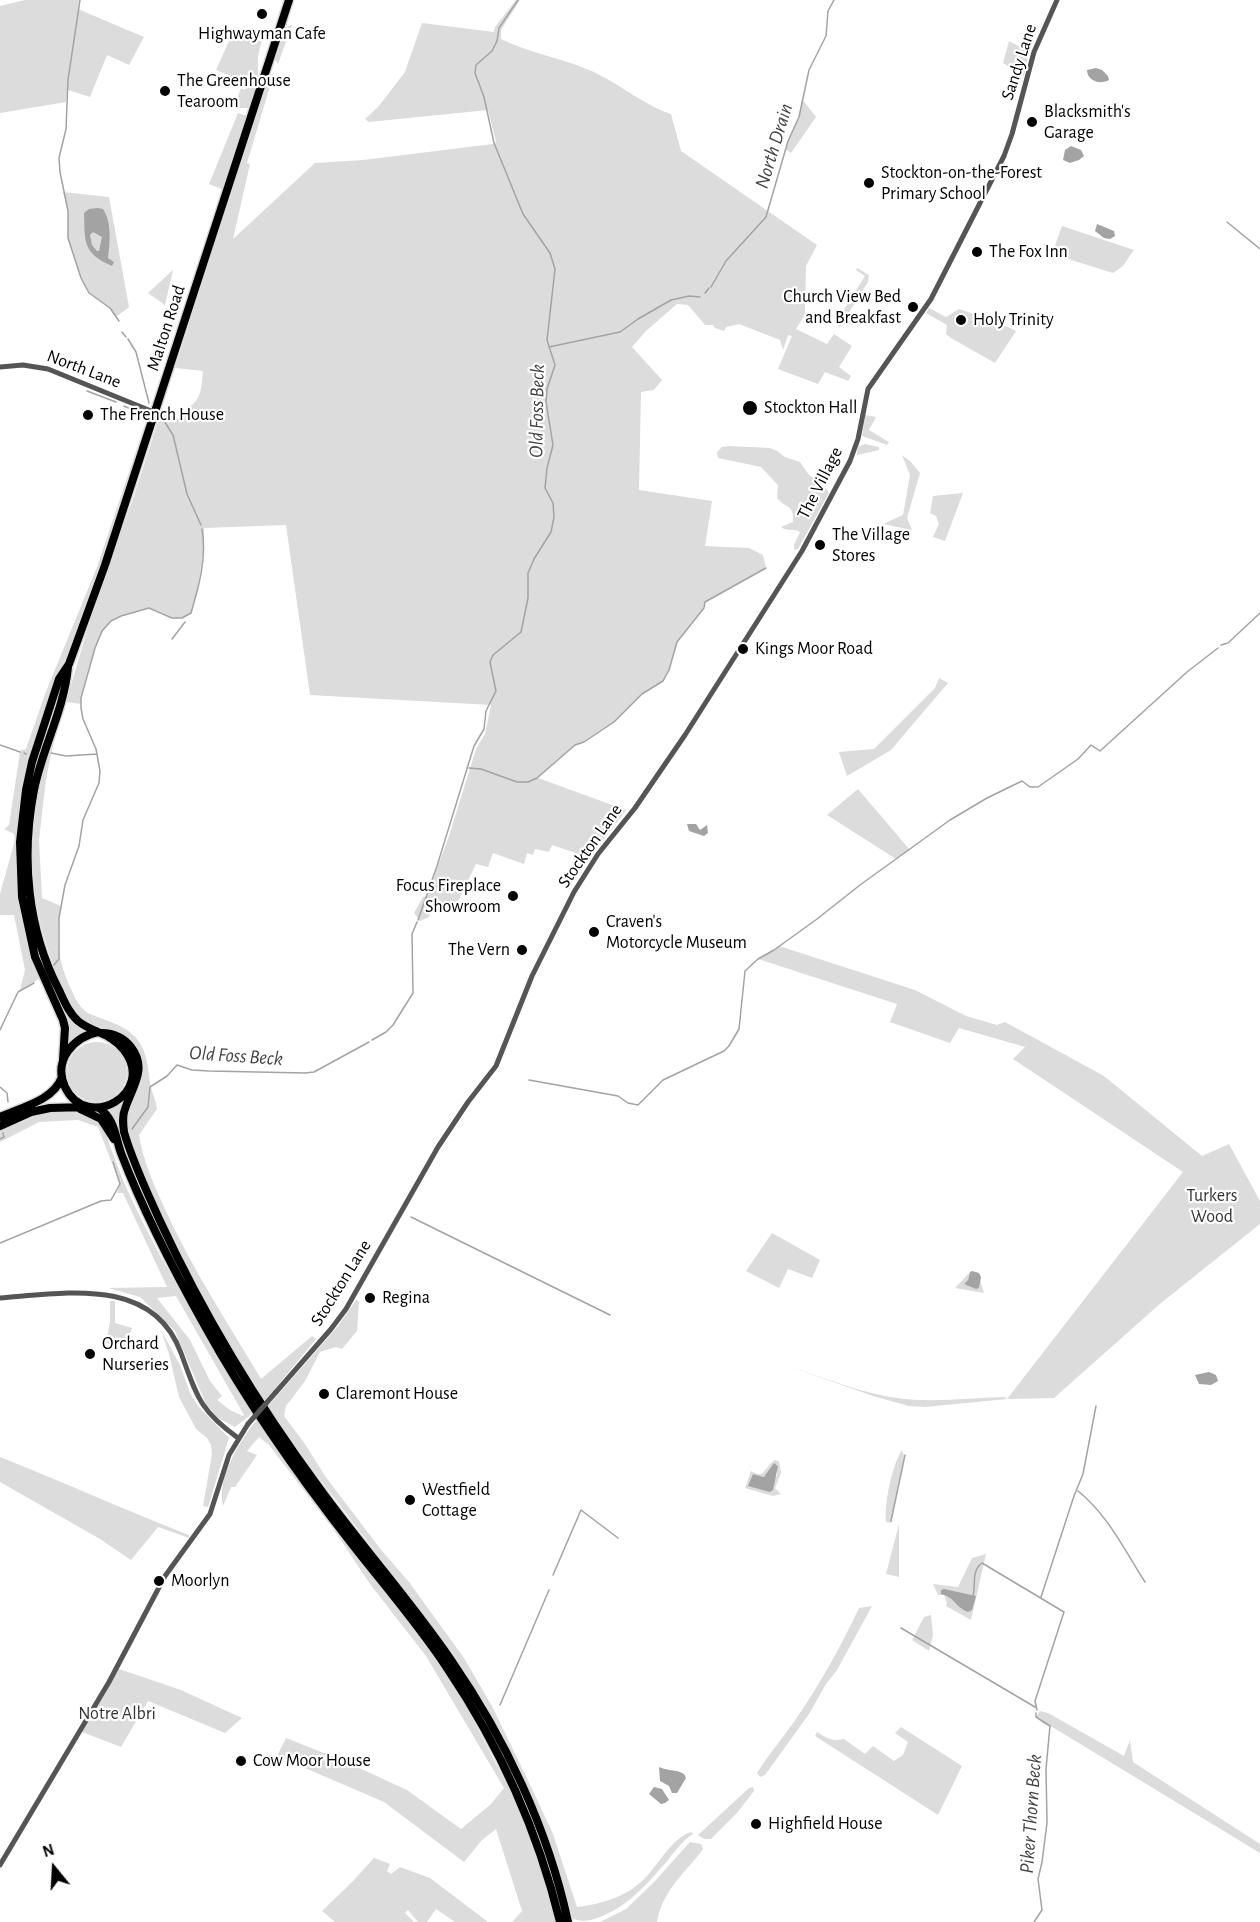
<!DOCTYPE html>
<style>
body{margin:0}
#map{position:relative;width:1260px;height:1922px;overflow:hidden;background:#fff;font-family:"Alegreya Sans",sans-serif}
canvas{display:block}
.north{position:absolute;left:24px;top:1838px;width:60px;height:60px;-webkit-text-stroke:4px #fff;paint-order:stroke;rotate:342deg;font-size:16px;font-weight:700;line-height:24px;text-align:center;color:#000}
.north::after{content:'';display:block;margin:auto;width:21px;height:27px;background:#000;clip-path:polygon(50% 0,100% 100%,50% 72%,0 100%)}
</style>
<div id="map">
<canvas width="1260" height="1922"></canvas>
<div class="north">N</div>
</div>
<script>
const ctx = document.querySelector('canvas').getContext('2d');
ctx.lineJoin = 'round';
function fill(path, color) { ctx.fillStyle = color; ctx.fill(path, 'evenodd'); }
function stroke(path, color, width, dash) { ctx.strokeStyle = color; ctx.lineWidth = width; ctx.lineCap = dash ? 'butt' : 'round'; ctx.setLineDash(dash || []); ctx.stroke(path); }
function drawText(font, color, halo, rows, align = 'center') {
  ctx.font = font + ' "Alegreya Sans",sans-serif'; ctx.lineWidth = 4.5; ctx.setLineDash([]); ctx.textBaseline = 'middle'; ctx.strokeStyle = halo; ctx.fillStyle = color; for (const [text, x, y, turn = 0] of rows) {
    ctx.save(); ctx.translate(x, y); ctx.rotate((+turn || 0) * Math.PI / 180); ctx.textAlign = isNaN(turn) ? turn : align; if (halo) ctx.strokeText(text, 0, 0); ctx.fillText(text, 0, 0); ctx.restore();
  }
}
fill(new Path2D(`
 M25,0H79L78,9L144,37L129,65L107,55L90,97L68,90L66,102L0,113V6Z
 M516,0H520L501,30V39C529,53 561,58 589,70C618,82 641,104 671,114L681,151L817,245L806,266L805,315L796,329L827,344L834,334L852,346L839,367L851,376L848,381L825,372L818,384L778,369L792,336L788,335L783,350L780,340L739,324L726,327L724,331L715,328L713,325H705L688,305L677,304L646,331L632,347L662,380L654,390L641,392L639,490L712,501L705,546L749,548L763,555L766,568L705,602L704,608L677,642L669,670L663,681L642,694L614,722L584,742L575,745L538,778L626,810L590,858L552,845L549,852L535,849L533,855L527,853L524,864L493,853L488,867L476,864L454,910L434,901L429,917L420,921L414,913L423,897L427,896L449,836L476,749L485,734L491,705L310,695L286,525L204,528C204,557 199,584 191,613C172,625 168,611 151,609C146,608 138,611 133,612C125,614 117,616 111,621C97,633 82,686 81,704L66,702L94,607L132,502L161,412L167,414L171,420L177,419C182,412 188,409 194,403C202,396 202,380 203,371L175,368L255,118L266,80L270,75L274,73L247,163L250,164L233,239L315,163L363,160L493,144L496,142L488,110L369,122L365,119L378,107L405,72L422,23L494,32L495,27Z
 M292,25L278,64L274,58L283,28Z
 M264,31L258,56V84L251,108H234L241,88L245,90L247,83L216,70L233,32L260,41Z
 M1009,41L1029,52L1024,76L1003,63Z
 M802,99L816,117L791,153L785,149L799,117Z
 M238,113L247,116L224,190L209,184Z
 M63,192L109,197L129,307L116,317L110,308L89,293L81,278L68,238V211Z
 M1062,226L1134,250L1123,266L1113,273L1052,254Z
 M857,268L869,275L868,282L839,328L838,319L865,276L856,270Z
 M173,270L165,305L148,293Z
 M929,308L946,317L959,309L1000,323L1016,331L995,363L951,338L946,334L947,325L926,313Z
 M149,413L152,414L99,572L51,696L29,759L18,892L23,922L39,979L20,990L25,970L14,915H0V894L15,840L14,834L4,829L9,825L20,752L21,750L26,749L45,694L97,567Z
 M865,415L876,417L869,430L889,442L887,445L862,436Z
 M865,444L879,447V450L857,455L858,447Z
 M729,446L770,448L777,451L785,457L800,462L809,475L824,486L829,493L798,549L794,550V545L800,532C794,528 787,532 781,527L793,522C794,503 787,510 777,498L778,485L761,467L718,458L717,452L722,447Z
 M902,455L910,461L920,473L907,518L912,530L883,524L903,515L910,475Z
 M963,493L945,541L933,537L939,524L936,516L930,513L933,496Z
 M939,678L948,683L891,750L847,776L839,752L874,749L935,688Z
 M58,721L46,779L39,840L42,898L61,906C56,939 57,960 72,991C75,999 81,1009 88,1013C105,1021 125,1024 137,1039C147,1052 148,1067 150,1083C151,1091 156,1100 157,1109L139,1135C143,1161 154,1185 165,1209C192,1269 228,1323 261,1379L312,1336L316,1339L264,1402C242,1365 219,1330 199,1292C181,1259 166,1224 150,1190C144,1175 128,1147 127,1131C123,1103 153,1084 140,1053C127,1023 102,1034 84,1019C70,1009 58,980 53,964C21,878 30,806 58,721Z
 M858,789L910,850L896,859L827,815Z
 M779,946L915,990L966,1016L997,1025L1005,1022L1104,1076L1202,1156L1229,1144L1260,1201V1224L1161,1303L1054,1398L1007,1399L925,1407L909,1406L873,1396L791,1367C825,1378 861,1393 897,1398C932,1403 969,1398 1004,1397L1007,1399L1183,1172L1013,1059L1025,1047L959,1028L950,1043L890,1022L897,1004L758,959Z
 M63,1006L89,1032L69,1045V1029Z
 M67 1072a30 30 0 1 1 60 0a30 30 0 1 1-60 0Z
 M129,1094L121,1132L115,1120L106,1109Z
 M57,1111C74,1112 91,1114 103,1127C112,1151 121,1177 132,1200C167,1274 211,1343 253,1413L235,1427L218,1418L206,1404L175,1331L140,1297L108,1288L167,1287L123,1193H117L120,1184L98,1127L78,1120L39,1122L0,1142V1131L45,1112ZM176,1296L244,1415L243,1416L230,1410L217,1400L222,1396L210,1381L190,1340L157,1298Z
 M772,1233L820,1260L812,1278L788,1269L779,1288L746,1271Z
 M970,1272L968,1280L964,1284L979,1288L980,1280L984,1293L955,1288Z
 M356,1300L359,1301L357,1331L342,1349L336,1347L320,1352L305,1381L286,1406L284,1416L305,1444L325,1476L382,1551L409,1582L464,1658L493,1708L534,1793L553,1834L577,1907C601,1904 627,1897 645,1878C658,1865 673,1837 691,1832L693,1834C682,1841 676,1850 668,1860C648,1883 629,1906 600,1917C590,1921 583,1922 573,1919L558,1864L543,1824L514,1759L455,1656L303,1457L268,1406L338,1326Z
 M110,1301H115V1323L132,1328L125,1347L106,1343L110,1322Z
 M161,1330L180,1365L190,1393L198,1406L229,1438L208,1507L203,1506L212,1454L211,1445L207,1438L196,1429L179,1397L169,1354Z
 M258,1418L423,1639C452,1679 475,1722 497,1766C502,1776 509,1785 514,1794C534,1834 545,1879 555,1922H512L522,1911L496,1829L482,1840L464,1862L384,1802L277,1756L286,1738L344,1761L407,1790L461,1829L491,1804L504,1788L426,1656L370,1584L332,1527L269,1445L259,1437L247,1451L257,1455L235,1487H231L223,1506C216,1478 241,1439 258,1418Z
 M902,1450L904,1456L891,1523L886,1522C884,1504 892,1465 902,1450Z
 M0,1457C63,1482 125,1510 189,1535V1538L158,1527L131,1560L100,1539L0,1482Z
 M775,1460L779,1461L781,1473L775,1488L781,1494L773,1496L745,1488L751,1471L757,1474H762L771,1463ZM777,1464V1476L749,1486L753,1474L764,1477Z
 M899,1524V1577L886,1574Z
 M986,1554L971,1620L946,1606L947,1603L944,1595H938L933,1584L958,1587L972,1558Z
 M872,1606L837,1670L826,1684L809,1714L765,1775L760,1777L757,1773C770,1752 787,1733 800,1713C823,1679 842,1644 859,1608Z
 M931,1615L933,1635L929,1651L912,1640L924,1617Z
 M119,1669L181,1690L242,1718L225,1733L148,1701L121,1747L82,1732Z
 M1040,1711L1048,1713L1124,1756L1130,1740L1133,1762L1260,1844V1853L1054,1728L1042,1723V1720L1036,1717Z
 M901,1727L962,1766L938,1815L815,1736L817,1732C827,1738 832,1742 844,1739L865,1754L873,1746L894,1761L903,1755L908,1742L895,1733Z
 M753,1787L754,1791L737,1813L711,1839H704L698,1835L749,1788Z
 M690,1842L701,1844L703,1849C684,1875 663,1889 657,1922H600L626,1909L655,1881Z
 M374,1858L390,1864L387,1871L391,1874L400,1867L430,1878L488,1922H455L436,1909L427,1922H418L408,1910L405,1913L414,1922H335L322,1911L353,1881Z`), '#dcdcdc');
fill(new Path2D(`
 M1096,68L1102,70L1108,76L1109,80C1100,85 1087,81 1087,70Z
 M1071,146L1081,150L1084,156L1079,160L1070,163L1063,160L1065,150Z
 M98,208L103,209C112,223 110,242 108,258L114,262L112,266C82,253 85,241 84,213L89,209ZM93,232L102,237L99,251H97L92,245L90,235Z
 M1097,224L1114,231L1115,236L1110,239L1104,238L1095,231Z
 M687,824H696L700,830L707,825L708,833L704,836L689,831Z
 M972,1271L979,1273L981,1277L979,1288L976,1289L964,1284L968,1280L970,1272Z
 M1209,1372L1216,1375L1218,1381L1211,1385L1199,1384L1195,1375Z
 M774,1463L778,1466L773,1490L770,1492L748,1486L753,1474L764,1477Z
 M944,1589L976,1596L972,1610L968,1612C955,1607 955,1597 941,1594V1590Z
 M659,1767C667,1771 676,1769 684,1774L686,1778L677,1793H672L669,1786L660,1781Z
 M654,1787L662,1789L669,1800L665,1803L661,1804L649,1794Z`), '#a3a3a3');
stroke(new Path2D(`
 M80,0L68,80L66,129L59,158L60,172L68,211V238L81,278L89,293L110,308L119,321
 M1227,222L1260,249
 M711,287L726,261L766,217L788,141L799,117L809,70L826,36L828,11L834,0
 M705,293L709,288
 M122,332L126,337
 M128,339L136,352L149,403
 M549,347L620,332L638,319L671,300L689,296L700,297
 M87,391L116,402
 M124,406L140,413
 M161,416L173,435L187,494L201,525
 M172,639L185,622
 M1221,645L1228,643L1260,613
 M0,745L20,752
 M24,753L26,754
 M51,753L66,756L97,754
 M469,768L481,769L517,782H528L537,778L575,745L584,742L614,722L642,694L663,681L669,670L677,642L704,608L705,602L766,568
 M418,920L437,866L474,746L484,729L486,711L496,691L490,662L493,655L521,632L528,598V573L534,559L551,532L554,517L553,503L545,488L547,468L553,445L546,402L547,389L555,365L547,340L555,269L550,253L523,214L494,143L484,97L475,73L476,65L492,51L497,41L499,28L518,0
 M53,966L59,959V918L65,885L79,846L83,820L99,783L100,771L96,749L83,719L81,708V698L95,648L102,631L111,621L121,616L149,608L172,618H182L191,613C199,586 207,557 202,529
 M0,1030L18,992L34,983
 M372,1040L386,1032L393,1025L413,993L412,934L417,922
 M529,1080L618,1096L628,1103L638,1105L663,1080L724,1051L729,1046L739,1029L745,971L758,959L774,950L817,919L860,885L950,820L987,798L1022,781L1030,787H1038L1078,759L1091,745L1100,751L1187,672L1218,648
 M0,1087L7,1093L8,1102
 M132,1129L148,1107L150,1087L167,1076L177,1065L192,1070L209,1071L305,1073L314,1072L369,1042
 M0,1139L4,1137L3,1133
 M411,1217L610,1315
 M0,1243L101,1201L111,1200L120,1184L113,1162
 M1078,1491C1108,1515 1125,1551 1145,1582
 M891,1521L905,1455
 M553,1575L581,1510L618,1538
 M973,1596C976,1584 971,1571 982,1563L1064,1612L1035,1701L1037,1710
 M1041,1597L1074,1496L1083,1474L1096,1406
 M901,1628L1035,1707
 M500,1705L549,1590
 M1034,1922L1042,1910L1038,1879L1042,1862L1047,1823L1046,1769L1050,1726L1036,1717V1713`), '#a3a3a3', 1.5);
const highway = new Path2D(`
 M68,667C64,710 42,749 34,790C21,857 27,929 59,990C64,1001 69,1013 78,1021C84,1026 91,1029 98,1032
 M98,1032C107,1035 118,1042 124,1050C157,1093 87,1133 65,1087C53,1061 73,1037 98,1032Z
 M102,1033C114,1033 123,1037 131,1047C148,1069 132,1087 125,1109C122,1116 123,1124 124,1132C133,1163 147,1192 160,1221C204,1316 258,1405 320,1489C362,1547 410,1600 451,1660C505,1738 548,1829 568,1922
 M63,1060L65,1028L63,1020L35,957L22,897L20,842L26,790L32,762L59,679L69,664L105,565L289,0
 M99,1108C115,1119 115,1136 121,1153C144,1213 174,1271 206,1328C248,1404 298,1475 352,1544C384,1585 418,1624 447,1668C499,1745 538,1831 560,1922
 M80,1109L101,1119L114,1139
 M0,1117C22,1107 53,1101 62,1077
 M0,1126L31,1112L50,1108L86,1107`);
stroke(highway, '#dbdbdb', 11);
stroke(new Path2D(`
 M0,367L23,365L48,369L156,413
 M0,1298C65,1293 153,1276 181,1353C197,1396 199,1410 238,1438
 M276,1392L331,1329L346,1309L438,1147L468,1102L496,1066L532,976L574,892L598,854L635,808L685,735L802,551L850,461L858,439L868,389L931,299L1004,156L1012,134L1034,52L1057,0
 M0,1865L109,1682L165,1576L210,1514L229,1455L248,1424`), '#555', 5);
stroke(highway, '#000', 8);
stroke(new Path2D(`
 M248,1424L276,1392`), '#555', 5);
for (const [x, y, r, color] of [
 [262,14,6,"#000"],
 [165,91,6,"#000"],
 [1032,122,6,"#000"],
 [869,183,6,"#000"],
 [977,252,6,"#000"],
 [913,307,6,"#000"],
 [961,320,6,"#000"],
 [750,408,8,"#000"],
 [88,415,6,"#000"],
 [820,545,6,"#000"],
 [743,649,6,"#000"],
 [513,896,6,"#000"],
 [594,932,6,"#000"],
 [522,950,6,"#000"],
 [370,1298,6,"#000"],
 [90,1354,6,"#000"],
 [324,1394,6,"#000"],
 [410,1500,6,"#000"],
 [159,1581,6,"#000"],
 [241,1761,6,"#000"],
 [756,1824,6,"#000"]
]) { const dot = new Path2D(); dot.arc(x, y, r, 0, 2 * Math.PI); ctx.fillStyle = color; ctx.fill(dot); stroke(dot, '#fff', 2); }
drawText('18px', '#000', '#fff', [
 ["Highwayman Cafe",262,34,"center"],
 ["The Greenhouse",177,81],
 ["Tearoom",177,102],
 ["Blacksmith's",1044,112],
 ["Garage",1044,133],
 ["Stockton-on-the-Forest",881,173],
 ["Primary School",881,194],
 ["The Fox Inn",989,252],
 ["Church View Bed",901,297,"right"],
 ["and Breakfast",901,318,"right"],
 ["Holy Trinity",973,320],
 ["Stockton Hall",764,408],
 ["The French House",100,415],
 ["The Village",832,535],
 ["Stores",832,556],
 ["Kings Moor Road",755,649],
 ["Focus Fireplace",501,886,"right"],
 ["Showroom",501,907,"right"],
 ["Craven's",606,922],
 ["Motorcycle Museum",606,943],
 ["The Vern",510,950,"right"],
 ["Regina",382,1298],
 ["Orchard",102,1344],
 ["Nurseries",102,1365],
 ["Claremont House",336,1394],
 ["Westfield",422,1490],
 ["Cottage",422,1511],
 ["Moorlyn",171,1581],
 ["Cow Moor House",253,1761],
 ["Highfield House",768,1824]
], 'left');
drawText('18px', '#000', '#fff', [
 ["Sandy Lane",1019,62,-72],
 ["Malton Road",166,328,-72],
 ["North Lane",84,369,21],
 ["The Village",820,483,-63],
 ["Stockton Lane",590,846,-55],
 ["Stockton Lane",341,1283,-58]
]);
drawText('18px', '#333', '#fff', [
 ["Turkers",1212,1196],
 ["Wood",1212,1217],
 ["Notre Albri",117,1714]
]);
drawText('italic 20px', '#444', '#fff', [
 ["North Drain",774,146,-73],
 ["Old Foss Beck",537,411,-89],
 ["Old Foss Beck",236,1056,4],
 ["Piker Thorn Beck",1031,1814,-86]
]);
</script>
